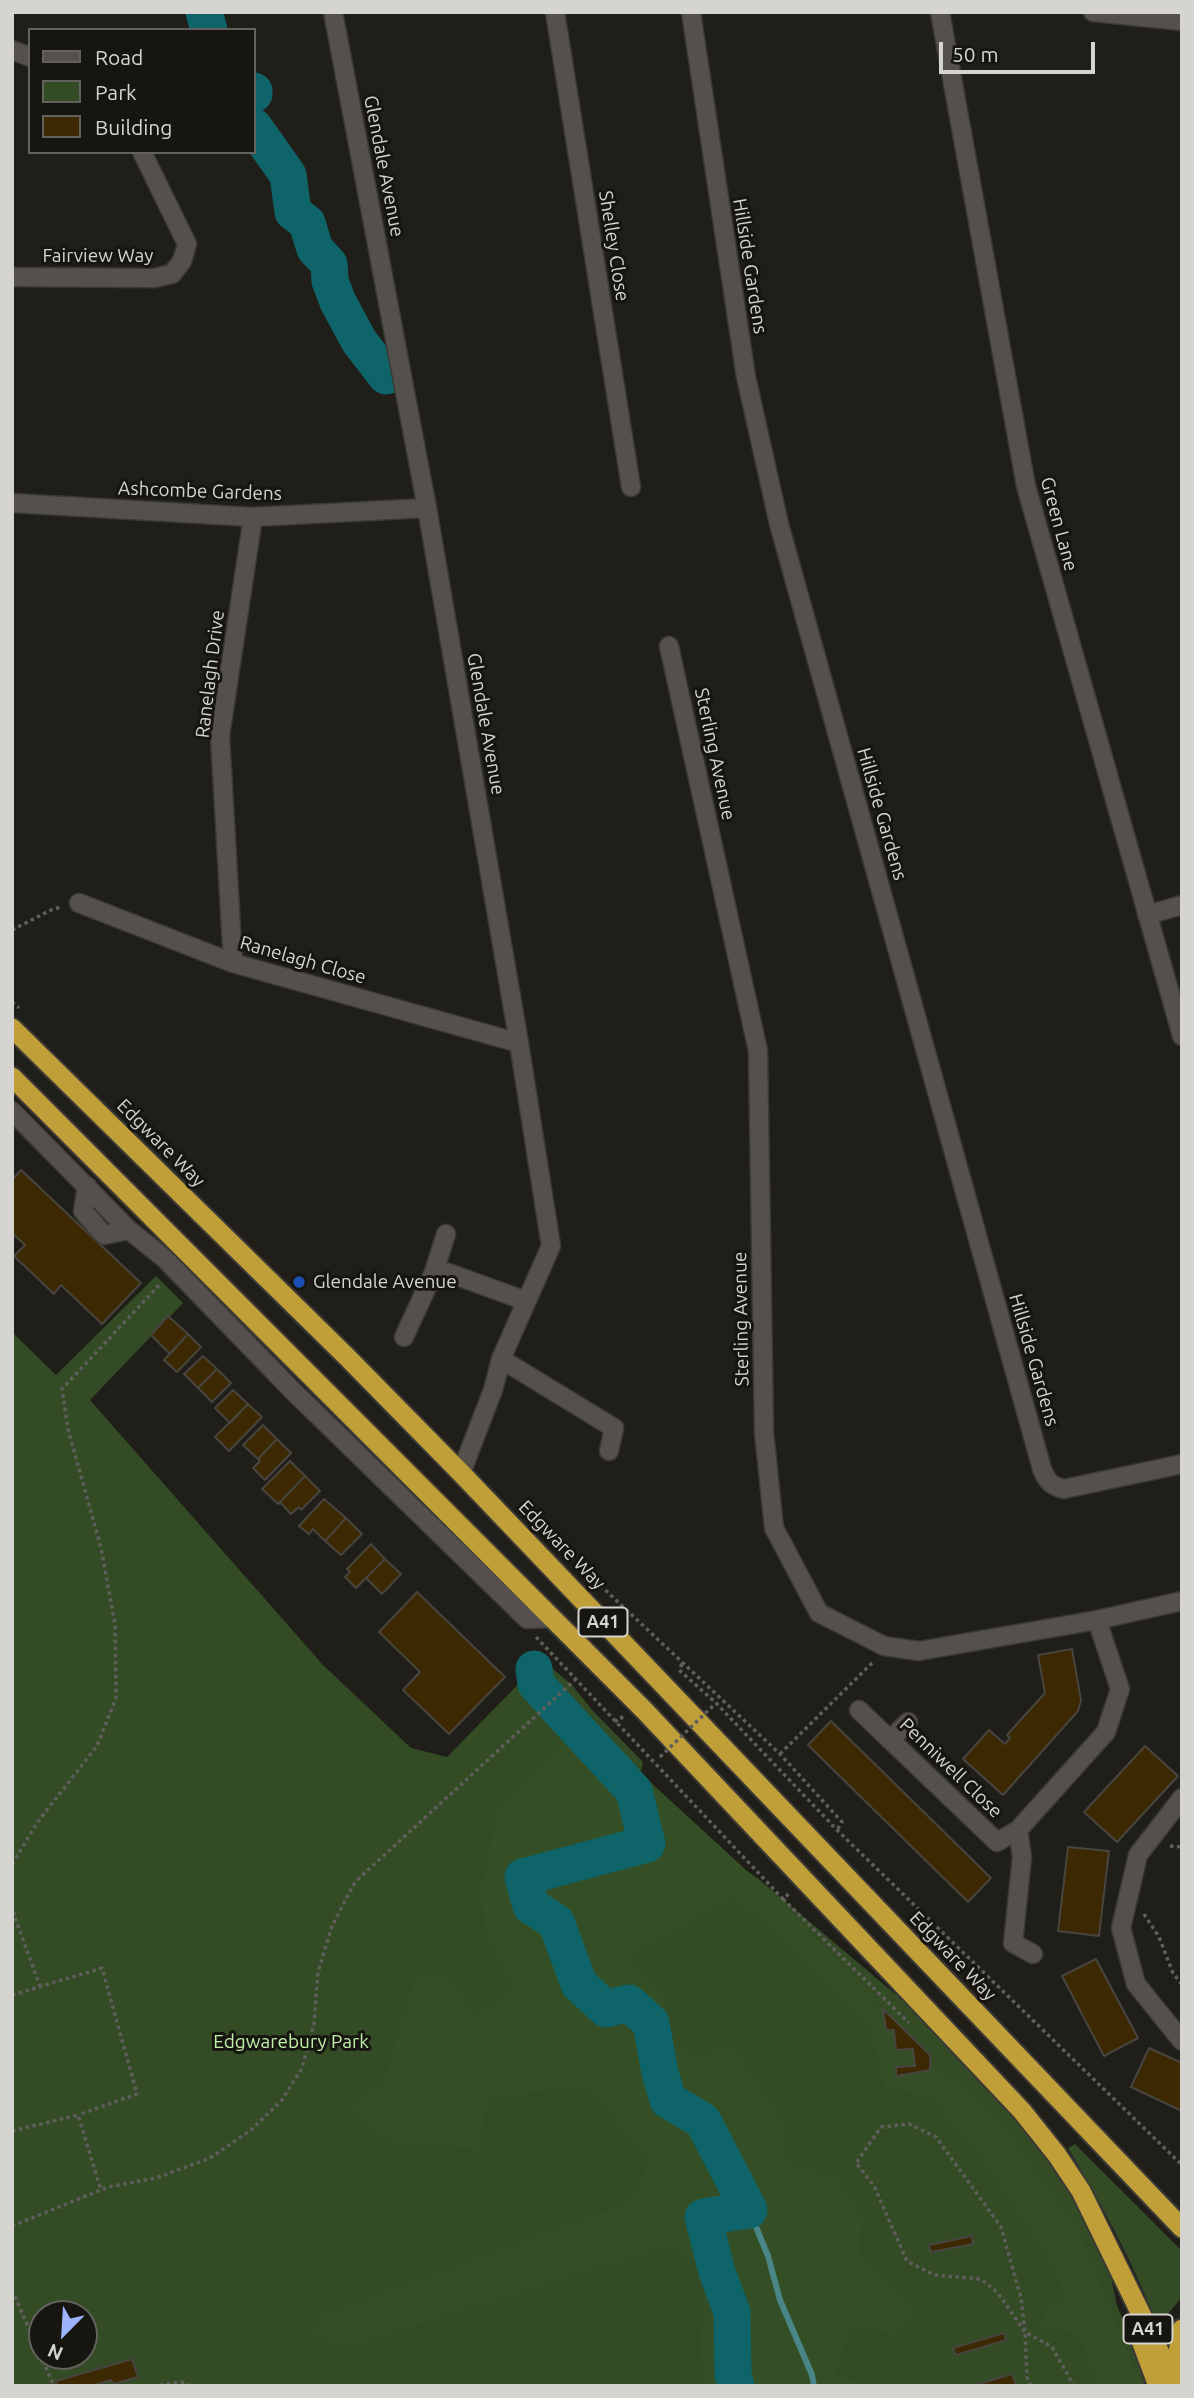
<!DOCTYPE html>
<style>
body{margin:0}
#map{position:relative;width:1194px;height:2398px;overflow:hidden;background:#201e19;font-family:Ubuntu,sans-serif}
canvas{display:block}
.frame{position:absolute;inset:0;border:14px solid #d5d4d1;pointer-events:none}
.legend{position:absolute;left:28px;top:28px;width:228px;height:126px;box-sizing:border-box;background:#171510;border:2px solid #63615d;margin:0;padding:9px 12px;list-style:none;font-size:21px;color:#d5d4d1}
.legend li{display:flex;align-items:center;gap:14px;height:35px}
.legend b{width:35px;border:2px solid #63615d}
.north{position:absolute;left:28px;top:2300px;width:70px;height:70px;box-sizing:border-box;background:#171510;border:2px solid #63615d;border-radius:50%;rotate:204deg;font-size:19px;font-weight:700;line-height:28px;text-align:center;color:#d5d4d1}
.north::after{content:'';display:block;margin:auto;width:24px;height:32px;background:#9db4fd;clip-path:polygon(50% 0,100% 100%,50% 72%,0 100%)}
.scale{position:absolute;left:939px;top:42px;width:156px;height:32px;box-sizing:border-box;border:4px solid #d5d4d1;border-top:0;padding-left:9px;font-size:21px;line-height:24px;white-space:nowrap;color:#d5d4d1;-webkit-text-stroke:5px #171510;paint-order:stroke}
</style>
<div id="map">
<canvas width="1194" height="2398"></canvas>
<div class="frame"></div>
<ul class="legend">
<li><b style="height:9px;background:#54514c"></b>Road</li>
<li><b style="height:19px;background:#334c26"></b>Park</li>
<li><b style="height:19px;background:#3c2902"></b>Building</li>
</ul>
<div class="north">N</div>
<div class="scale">50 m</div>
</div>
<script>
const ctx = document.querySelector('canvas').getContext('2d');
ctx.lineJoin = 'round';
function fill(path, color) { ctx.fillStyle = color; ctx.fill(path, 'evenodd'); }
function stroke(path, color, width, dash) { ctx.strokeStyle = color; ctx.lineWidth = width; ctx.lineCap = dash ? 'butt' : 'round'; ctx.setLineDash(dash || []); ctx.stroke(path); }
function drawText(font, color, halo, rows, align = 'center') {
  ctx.font = font + ' Ubuntu,sans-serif'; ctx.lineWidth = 6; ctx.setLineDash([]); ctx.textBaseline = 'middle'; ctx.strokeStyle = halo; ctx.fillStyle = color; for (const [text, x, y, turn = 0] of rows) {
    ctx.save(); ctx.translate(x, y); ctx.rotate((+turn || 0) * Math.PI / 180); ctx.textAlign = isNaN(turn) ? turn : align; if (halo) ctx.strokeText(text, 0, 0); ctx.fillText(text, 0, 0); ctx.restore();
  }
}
fill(new Path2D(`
 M156,1276L183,1303L90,1400L323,1665L411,1748L447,1757L542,1660L571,1684L594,1712L643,1762L636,1795L760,1880L983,2068L1101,2228L1117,2306L1129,2333L1145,2386H12V1332L56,1375ZM42,2314H84V2356H42Z
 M1075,2144L1182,2251V2297L1158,2326C1133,2263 1103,2206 1068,2148Z`), '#334c26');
fill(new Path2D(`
 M585,1722L796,1916L924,2055L999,2120L1077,2227L1142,2386H1098L1078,2334L1040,2328L1046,2306L1067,2304L1047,2254L988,2167L928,2095L884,2088L870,2030L788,1946L735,1898L628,1955L666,2000L669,2045L696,2054L735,2045L786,2129L783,2153L795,2166L837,2177L862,2217L860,2252L913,2312L896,2335L851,2327L835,2376L881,2386H702L700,2344L706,2265L670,2246L344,2348L313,2336L323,2314L630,2202L648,2162L590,2088L487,2096L480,2150L378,2140L349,2107L383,2082L415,1980L443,1970L477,2016L514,1987L485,1931L481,1889L499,1808L557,1746Z`), '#344f25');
stroke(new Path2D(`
 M749,2210L768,2256L780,2300L812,2375L814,2386`), '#4a8688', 6);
stroke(new Path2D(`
 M204,12L209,30
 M254,91V94
 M254,127L288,175L293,212L307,223L315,249L329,264L330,281L338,302L359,341L386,376
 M534,1669L536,1684L549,1698
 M553,1703L634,1791L647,1844L523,1877L531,1906L556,1922L579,1984L606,2009L629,2003L651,2023L660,2073L668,2100L703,2121L749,2210L703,2217L717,2272L732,2312L733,2374L736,2386`), '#0e6468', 37);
const building = new Path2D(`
 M21,1170L141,1283L102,1324L61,1285L54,1294L14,1256L25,1245L12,1233V1180Z
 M168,1316L188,1334L170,1354L151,1335Z
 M188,1334L201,1347L177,1372L164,1360Z
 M203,1356L217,1369L198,1388L184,1374Z
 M217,1369L231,1383L212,1402L198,1388Z
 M233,1390L248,1404L230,1423L215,1408Z
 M248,1404L262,1417L229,1451L215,1437Z
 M263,1425L277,1439L258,1459L243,1445Z
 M277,1439L291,1453L265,1480L253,1468L260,1461L258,1459Z
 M290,1461L305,1476L278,1504L262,1489Z
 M305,1476L320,1491L301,1510L299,1507L291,1514L280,1502Z
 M324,1499L346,1518L325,1541L313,1529L309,1534L299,1526Z
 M346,1518L362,1534L341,1555L325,1541Z
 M371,1544L385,1559L356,1588L345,1577L350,1572L347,1569Z
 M385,1559L401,1574L382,1594L366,1578Z
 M417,1592L505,1677L449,1734L403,1690L420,1672L379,1632Z
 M1072,1649L1081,1700L1078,1711L1003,1795L963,1759L989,1730L1005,1744L1010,1738L1007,1735L1045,1693L1038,1655Z
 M831,1721L991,1878L968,1902L808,1745Z
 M1145,1746L1178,1776L1117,1842L1084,1812Z
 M1068,1847L1109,1851L1099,1936L1058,1931Z
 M1096,1959L1138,2038L1104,2056L1062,1976Z
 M883,2009L930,2055V2070L896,2076V2067L915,2066L913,2049L896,2050L894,2030H886Z
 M1149,2048L1182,2063V2111L1131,2087Z
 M972,2236L973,2244L931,2252L929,2245Z
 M1004,2333L1006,2340L956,2355L953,2348Z
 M132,2359L138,2377L113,2384L111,2380L92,2386H57L56,2381Z
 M1012,2374L1016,2385L1012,2386H972Z`);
fill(building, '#3c2902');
stroke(building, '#484540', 2);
const minor = new Path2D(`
 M333,12L427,508L519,1043L551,1246L501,1359L493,1390L461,1473
 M555,12L631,487
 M691,12L746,377L779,524L1042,1469C1047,1482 1052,1486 1064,1489L1182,1464
 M940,12L1026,486L1182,1036
 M1093,12L1182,21
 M12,50L30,57
 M12,277L154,278L172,274L182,261L187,244L142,152
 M12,503L253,517L427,508
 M669,646L758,1051L764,1432L774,1528L819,1613L884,1646L919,1651L1097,1620L1182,1601
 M79,903L233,963L519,1043
 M1147,915L1182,905
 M233,963L220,736L253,517
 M12,1111L129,1230L164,1258L293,1391L527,1619L553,1618
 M87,1186L83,1211L104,1235L129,1230
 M434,1272L446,1234
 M404,1337L434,1272H446L526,1301
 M501,1359L614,1428L609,1451
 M859,1710L997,1842L1018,1830L1106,1732L1120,1689L1097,1620
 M890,1740L908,1722
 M1182,1798L1138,1855L1121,1928L1136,1984L1182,2041
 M1018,1830L1022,1857L1013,1943L1033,1954`);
const trunk = new Path2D(`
 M12,1028L347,1357L461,1473L1182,2228
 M12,1077L644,1710L1022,2111L1057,2155L1081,2191L1176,2386
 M1137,2330L1158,2386
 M1182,2382L1177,2358L1182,2329`);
stroke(minor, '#3b3936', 21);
stroke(trunk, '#3b3936', 23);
stroke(new Path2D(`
 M12,930L51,910L61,907
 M12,1002L19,1008
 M585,1571L780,1754L842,1822L837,1830
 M536,1637L783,1899L791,1892
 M682,1664L679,1670L716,1703L837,1830L1182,2165
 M615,1722L621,1717L624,1720
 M780,1754L873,1662
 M1170,1846L1182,1847
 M12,1864L39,1820L97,1746L116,1698L115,1624L101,1548L68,1429L62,1389L161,1283
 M783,1899L909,2023
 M12,1905L15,1918L12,1919
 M1144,1914L1159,1937L1173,1973L1182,1985
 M15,1918L40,1986
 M12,1995L102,1968L137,2094L78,2115
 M12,2131L78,2115L101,2190
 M12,2226L108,2187L156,2178L210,2158L251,2130L282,2100L302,2068L314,2024L318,1972L332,1926L355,1882L577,1678
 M12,2290L54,2386
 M153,2386L181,2382L192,2386
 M1031,2386L1027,2377L1025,2332L1021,2298L1001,2227L936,2137L909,2124L881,2127L856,2163L874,2186L907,2261L934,2275L981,2279L998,2293L1025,2332L1052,2347L1074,2386`), '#605e5a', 3.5, [3.5, 3.5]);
stroke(minor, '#54514c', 18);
stroke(trunk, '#c09e38', 19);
stroke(new Path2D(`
 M660,1757L716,1703`), '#605e5a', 3.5, [3.5, 3.5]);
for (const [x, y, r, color] of [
 [299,1282,7,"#1a4fb4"]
]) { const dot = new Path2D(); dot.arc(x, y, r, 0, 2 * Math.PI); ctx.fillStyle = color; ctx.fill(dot); stroke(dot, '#171510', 2.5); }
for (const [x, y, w] of [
 [603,1622,49],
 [1148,2329,49]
]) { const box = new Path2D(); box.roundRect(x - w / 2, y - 14.5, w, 29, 5); ctx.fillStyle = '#171510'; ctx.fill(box); stroke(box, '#d5d4d1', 2); }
drawText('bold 18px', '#d5d4d1', null, [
 ["A41",603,1622],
 ["A41",1148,2329]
]);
drawText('19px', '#d5d4d1', '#171510', [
 ["Glendale Avenue",384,166,79],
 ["Shelley Close",614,246,81],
 ["Fairview Way",98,256],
 ["Hillside Gardens",750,266,81],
 ["Ashcombe Gardens",200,491,2],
 ["Green Lane",1059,524,75],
 ["Ranelagh Drive",210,674,-83],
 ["Glendale Avenue",486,724,80],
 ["Sterling Avenue",715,754,78],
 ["Hillside Gardens",882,814,74],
 ["Ranelagh Close",303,960,16],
 ["Edgware Way",161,1143,45],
 ["Sterling Avenue",741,1319,-91],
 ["Hillside Gardens",1034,1360,74],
 ["Edgware Way",562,1545,46],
 ["Penniwell Close",951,1768,44],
 ["Edgware Way",953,1956,46]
]);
drawText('19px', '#d5d4d1', '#171510', [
 ["Glendale Avenue",313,1282]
], 'left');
drawText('19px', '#bfeea8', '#171510', [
 ["Edgwarebury Park",291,2042]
]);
</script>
